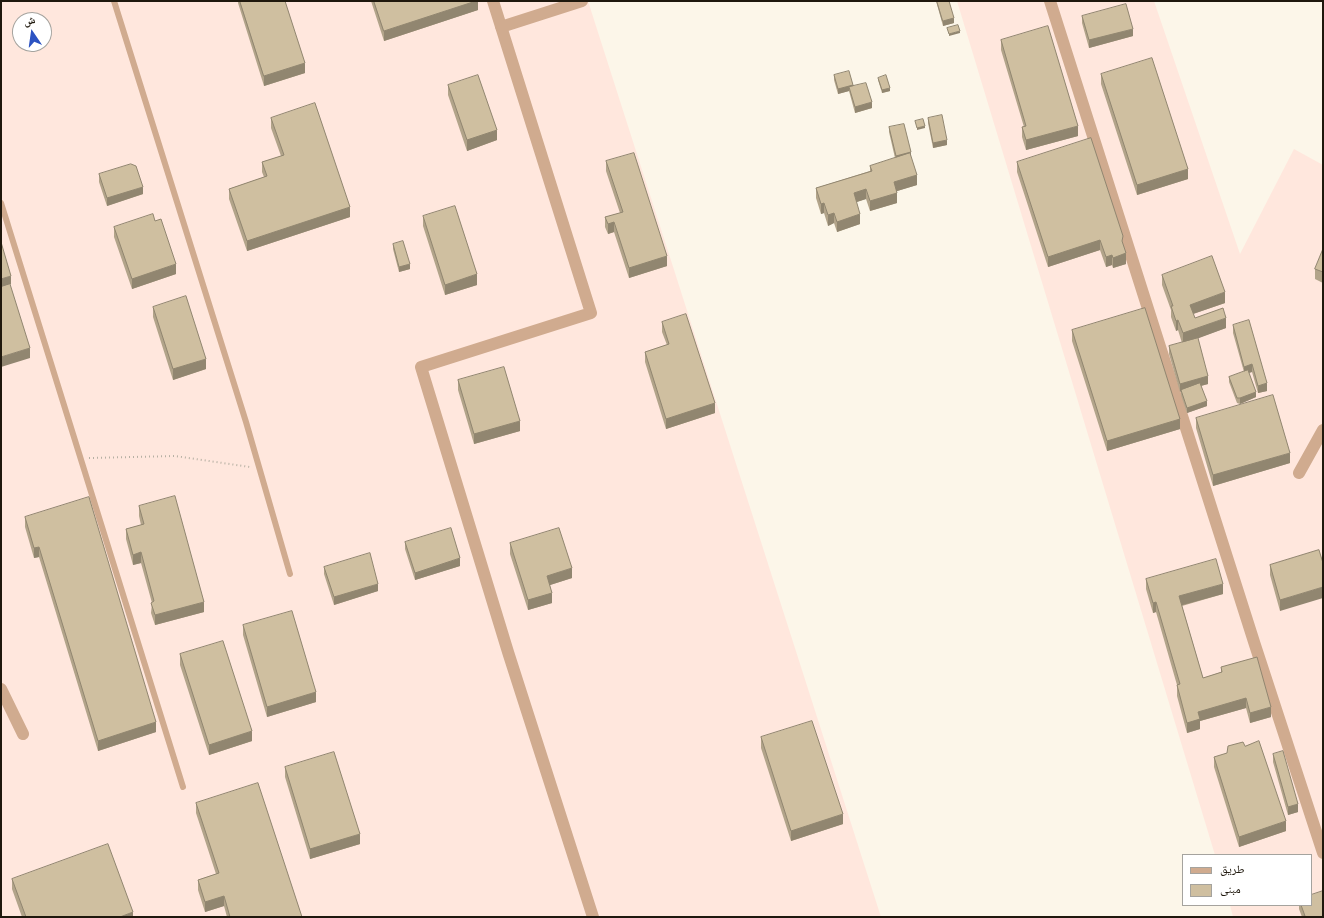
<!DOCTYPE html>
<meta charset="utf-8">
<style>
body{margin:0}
#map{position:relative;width:1324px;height:918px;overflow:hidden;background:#fcf6e9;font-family:"Work Sans","Noto Naskh Arabic",sans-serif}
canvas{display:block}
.frame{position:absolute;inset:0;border:2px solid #1f180d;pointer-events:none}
.legend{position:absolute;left:1182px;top:854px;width:130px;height:52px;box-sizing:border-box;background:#fff;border:1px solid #a5a39e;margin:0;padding:5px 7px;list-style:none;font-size:12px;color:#1f180d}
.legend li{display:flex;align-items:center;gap:8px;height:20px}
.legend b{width:20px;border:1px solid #a5a39e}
.north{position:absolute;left:12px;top:12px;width:40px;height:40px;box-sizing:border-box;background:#fff;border:1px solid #a5a39e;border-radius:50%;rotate:347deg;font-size:11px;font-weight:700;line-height:16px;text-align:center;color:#1f180d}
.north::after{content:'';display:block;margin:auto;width:14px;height:18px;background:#2c53c2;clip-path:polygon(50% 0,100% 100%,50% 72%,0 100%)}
</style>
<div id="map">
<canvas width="1324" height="918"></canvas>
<div class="frame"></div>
<ul class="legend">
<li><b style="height:5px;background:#d0ab8f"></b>طريق</li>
<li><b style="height:11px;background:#cfbfa0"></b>مبنى</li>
</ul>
<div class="north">ش</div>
</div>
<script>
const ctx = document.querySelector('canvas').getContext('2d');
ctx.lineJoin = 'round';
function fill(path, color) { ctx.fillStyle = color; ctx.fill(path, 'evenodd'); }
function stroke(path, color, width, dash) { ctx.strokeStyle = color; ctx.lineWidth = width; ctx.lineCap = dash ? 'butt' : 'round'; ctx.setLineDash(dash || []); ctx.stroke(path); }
fill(new Path2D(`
 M1,1H588L881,917H1ZM20,20H44V44H20Z
 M957,1H1154L1240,254L1294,149L1323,165V917H1233L1230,905H1311V855H1215Z`), '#ffe7dd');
stroke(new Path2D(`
 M89,458L175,456L250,467`), '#b6b0a3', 2, [1, 3]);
stroke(new Path2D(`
 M114,1L246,422L290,574
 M1,203L183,787`), '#d0ab8f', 6);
stroke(new Path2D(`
 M493,1L591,313L421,367L508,652L593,917
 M1050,1L1255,645L1323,853
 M501,27L582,1
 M1299,473L1323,430
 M1,689L23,734`), '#d0ab8f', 12);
fill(new Path2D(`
 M238,1H285L305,73L264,86L238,3Z
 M371,1H478V10L384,41Z
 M936,1H949L954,23L943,26Z
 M1082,16L1133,36L1089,48L1082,23Z
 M1001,40L1078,136L1026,150L1022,137V127H1024L1001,50Z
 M1101,74L1188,179L1137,195L1101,84Z
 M834,75L853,86L872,108L855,113L849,91L838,94L834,80Z
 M878,78L890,91L882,93L878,80Z
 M448,85L497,140L467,151L448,95Z
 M271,118L350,217L247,251L229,199V189L264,177L262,172V162L281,156L271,128Z
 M928,118L947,145L933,148L928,123Z
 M889,127L911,157L917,185L897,191V203L870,211L866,199L856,202L860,224L837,232L834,223L828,226L824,213L821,214L816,198V188L870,171V166L895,158L889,132Z
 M606,161L667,266L629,278L614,232L608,234L605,227V217L620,213L606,171Z
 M1017,162L1123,244L1126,264L1113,268L1112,265L1106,267L1100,250L1048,267L1017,172Z
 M99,174L143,194L107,206L99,182Z
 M423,216L477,285L445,295L423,226Z
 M114,227L176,274L132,289L114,237Z
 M393,244L410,269L399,272L393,249Z
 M1323,249V283L1315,279V269Z
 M1162,275L1225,303L1193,314L1195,318L1226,328L1195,339L1208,384L1201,386L1207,406L1187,413L1181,395V391L1180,392L1169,354V346L1182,343L1178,330L1176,331L1171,317V310L1162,285Z
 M153,307L206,369L173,380L153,317Z
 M662,322L715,413L666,429L645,362V352L667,345L662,332Z
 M1233,325L1267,391L1258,393L1252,372L1249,373L1256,397L1240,404L1237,403L1229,382V377L1244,372L1233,333Z
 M1072,330L1180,429L1107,451L1072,341Z
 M458,380L520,431L474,444L458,390Z
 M1196,418L1290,463L1213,486L1196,428Z
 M139,506L204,612L155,625L151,613L152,603L141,563L133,565L126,539V529L141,525L139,516Z
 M25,517L156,732L98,751L39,557L34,558L25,527Z
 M405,542L460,566L415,580L405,549Z
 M510,543L572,578L550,585L552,603L528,610L510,554Z
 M1319,550L1280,611L1270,575V565Z
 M324,567L378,591L334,605L324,574Z
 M1146,579L1223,594L1182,606L1203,678L1221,672V667L1271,717L1250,723L1246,708L1200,721V729L1187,733L1177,696V685L1156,612L1153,613L1146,589Z
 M243,625L316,702L267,717L243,635Z
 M180,654L252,741L209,755L180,665Z
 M761,737L843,824L791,841L761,748Z
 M1273,754L1298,812L1288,815L1273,762Z
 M1214,757L1286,831L1239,847L1214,767Z
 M285,767L360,844L310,859L285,777Z
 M196,803L302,917H227L224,906L205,912L198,890V880L216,874L196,813Z
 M12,879L133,917H22L12,889Z
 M1299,905H1311L1323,917H1302L1299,909Z`), '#b2a48a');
fill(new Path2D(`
 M476,1H478V10L384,41V31Z
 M954,18V23L943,26V21Z
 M1133,29V36L1089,48V40Z
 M960,31V33L949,36V34Z
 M305,63V73L264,86V76Z
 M853,85V90L849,87V91L838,94V89Z
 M890,88V91L882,93V90Z
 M872,102V108L855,113V107Z
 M925,126V128L917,130V128Z
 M1078,126V136L1026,150V140Z
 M497,130V140L467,151V140Z
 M947,140V145L933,148V143Z
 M911,152V157L896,161V156Z
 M1188,169V179L1137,195V185Z
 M917,175V185L894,192V182Z
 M143,187V194L107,206V198Z
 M866,189V199L854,203V193Z
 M897,193V203L870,211V201Z
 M824,203V213L821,214V204Z
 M350,207V217L247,251V241Z
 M834,213V223L828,226V215Z
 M860,214V224L837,232V222Z
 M614,222V232L608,234V224Z
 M1100,240V250L1048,267V257Z
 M1126,253V264L1113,268V258Z
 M1112,255V265L1106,267V257Z
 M667,256V266L629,278V268Z
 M176,264V274L132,289V279Z
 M410,264V269L399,272V267Z
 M477,274V285L445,295V285Z
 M11,276V284L1,287V279Z
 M1225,292V303L1190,315V305Z
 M1226,318V328L1183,344V333Z
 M1178,320V330L1176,331V321Z
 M30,348V358L1,367V357Z
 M206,359V369L173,380V369Z
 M1252,364V372L1244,374V367Z
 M1208,376V384L1181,391V390V391L1180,392V384Z
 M1267,383V391L1258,393V386Z
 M1256,392V397L1240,404V398Z
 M1207,401V406L1187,413V408Z
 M715,403V413L666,429V419Z
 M1180,419V429L1107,451V441Z
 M520,421V431L474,444V434Z
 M1290,453V463L1213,486V475Z
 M39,547V557L34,558V548Z
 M141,552V563L133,565V555Z
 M460,558V566L415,580V573Z
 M572,568V578L547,586V576Z
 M378,584V591L334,605V597Z
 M1223,584V594L1179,606V596Z
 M1323,587V598L1280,611V600Z
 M552,593V603L528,610V600Z
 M204,602V612L155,625V615Z
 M1156,602V612L1153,613V603Z
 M316,692V702L267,717V707Z
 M1246,698V708L1200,721V729L1187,733V723L1198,712Z
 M1271,707V717L1250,723V713Z
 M156,722V732L98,751V741Z
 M252,731V741L209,755V745Z
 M1298,804V812L1288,815V807Z
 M843,814V824L791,841V831Z
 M1286,821V831L1239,847V837Z
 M360,834V844L310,859V849Z
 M224,896V906L205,912V902Z
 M133,912V917H120Z`), '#918670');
const building = new Path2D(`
 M240,1H285L305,63L264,76Z
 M374,1H476L384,31Z
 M937,1H949L954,18L943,21Z
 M1126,4L1133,29L1089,40L1082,16Z
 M958,25L960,31L949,34L947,28Z
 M1048,26L1078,126L1026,140L1022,127L1026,126L1001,40Z
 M1152,58L1188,169L1137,185L1101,74Z
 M849,71L853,85L838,89L834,75Z
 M478,75L497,130L467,140L448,85Z
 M886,75L890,88L882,90L878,78Z
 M866,83L872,102L855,107L849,87Z
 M315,103L350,207L247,241L229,189L267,176L262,162L284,155L271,118Z
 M942,115L947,140L933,143L928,118Z
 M923,119L925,126L917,128L915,121Z
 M904,124L911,152L896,156L889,127Z
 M1091,138L1123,236L1122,241L1126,253L1113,258L1112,255L1106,257L1100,240L1048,257L1017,162Z
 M634,153L667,256L629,268L614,222L608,224L605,217L623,212L606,161Z
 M910,153L917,175L894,182L897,193L870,201L866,189L854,193L860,214L837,222L834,213L828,215L824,203L821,204L816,188L872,171L870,166Z
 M131,164L136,166L143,187L107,198L99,174Z
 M455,206L477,274L445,285L423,216Z
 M153,214L155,221L161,219L176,264L132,279L114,227Z
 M403,241L410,264L399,267L393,244Z
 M1,242L11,276L1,279Z
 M1323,249V272L1315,269Z
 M1212,256L1225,292L1190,305L1195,318L1223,308L1226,318L1183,333L1178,320L1176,321L1171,306H1173L1162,275Z
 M10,284L30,348L1,357V287Z
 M186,296L206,359L173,369L153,307Z
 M1145,308L1180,419L1107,441L1072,330Z
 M686,314L715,403L666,419L645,352L669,344L662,322Z
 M1249,320L1267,383L1258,386L1252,364L1244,367L1233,325Z
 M1198,338L1208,376L1180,384L1169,346Z
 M504,367L520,421L474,434L458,380Z
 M1248,370L1256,392L1240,398H1237L1229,377Z
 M1200,383L1207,401L1187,408L1181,390Z
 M1273,395L1290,453L1213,475L1196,418Z
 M175,496L204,602L155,615L151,603L154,601L141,552L133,555L126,529L144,524L139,506Z
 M89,497L156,722L98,741L39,547L34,548L25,517Z
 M451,528L460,558L415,573L405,542Z
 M559,528L572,568L547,576L552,593L528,600L510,543Z
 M1319,550L1323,563V587L1280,600L1270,565Z
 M370,553L378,584L334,597L324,567Z
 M1216,559L1223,584L1179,596L1203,678L1222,672L1221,667L1257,657L1271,707L1250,713L1246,698L1198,712L1200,719L1187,723L1177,685L1180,684L1156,602L1153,603L1146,579Z
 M292,611L316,692L267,707L243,625Z
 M223,641L252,731L209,745L180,654Z
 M812,721L843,814L791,831L761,737Z
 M1259,741L1286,821L1239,837L1214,757L1227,753L1228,746L1243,742L1245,746Z
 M1283,751L1298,804L1288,807L1273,754Z
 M334,752L360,834L310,849L285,767Z
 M258,783L302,917H230L224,896L205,902L198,880L219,873L196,803Z
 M108,844L133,912L120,917H26L12,879Z
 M1323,891V917H1301L1305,916L1301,905H1311V895Z`);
fill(building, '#cfbfa0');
stroke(building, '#918670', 1);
</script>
